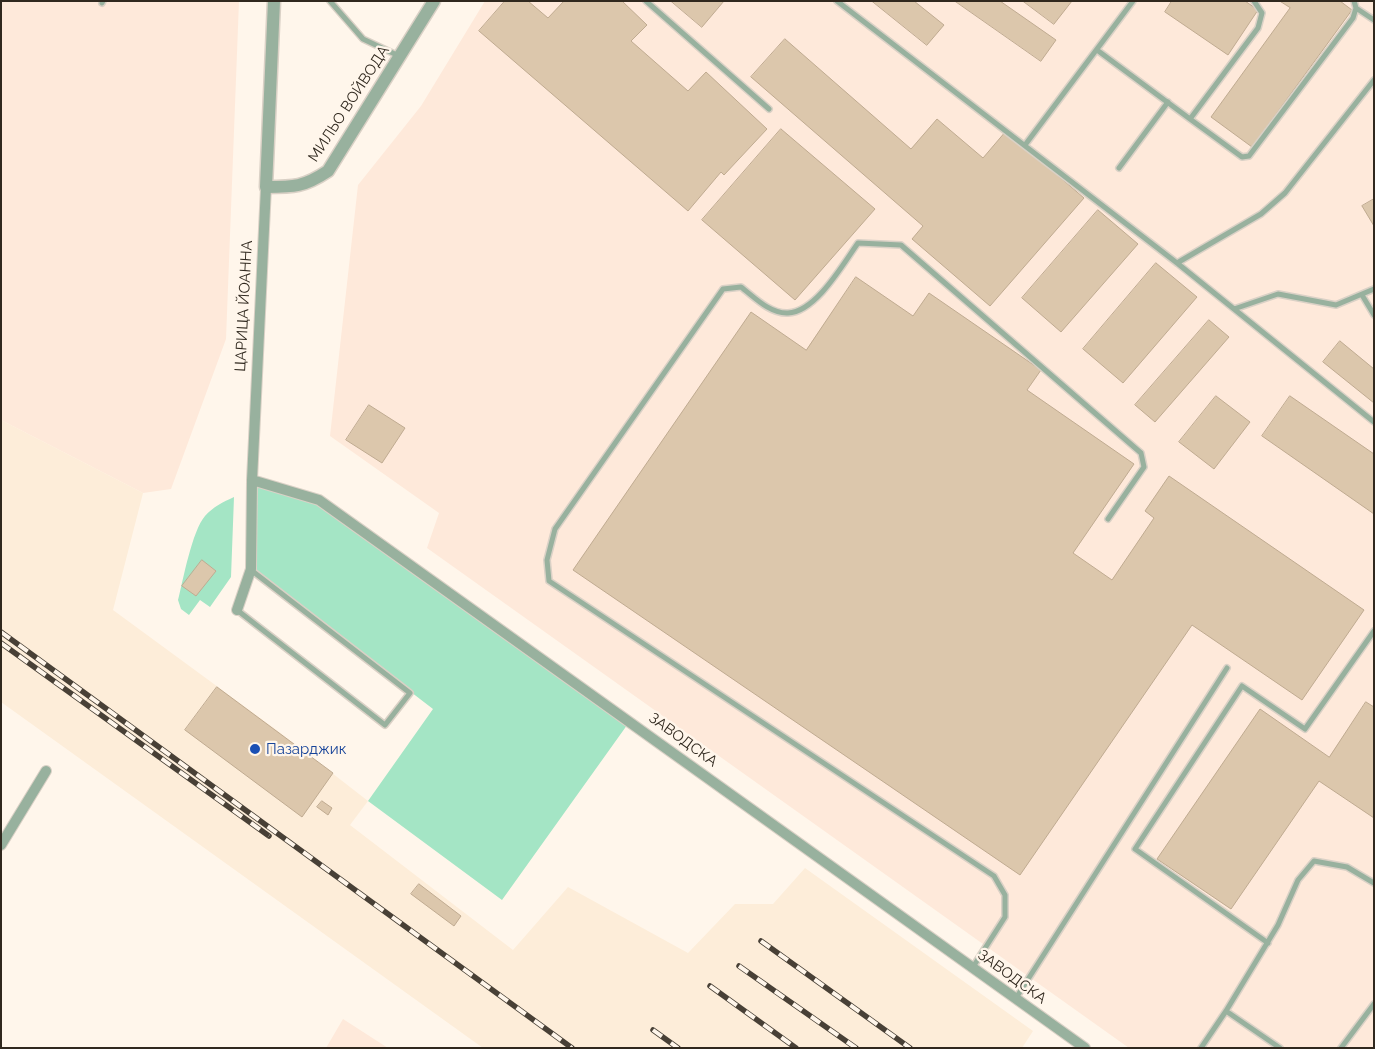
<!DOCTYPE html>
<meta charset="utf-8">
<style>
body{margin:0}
#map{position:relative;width:1375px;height:1049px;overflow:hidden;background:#fff6eb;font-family:Raleway,sans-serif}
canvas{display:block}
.frame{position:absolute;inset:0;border:2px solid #30281e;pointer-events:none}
</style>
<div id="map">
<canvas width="1375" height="1049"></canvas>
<div class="frame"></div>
</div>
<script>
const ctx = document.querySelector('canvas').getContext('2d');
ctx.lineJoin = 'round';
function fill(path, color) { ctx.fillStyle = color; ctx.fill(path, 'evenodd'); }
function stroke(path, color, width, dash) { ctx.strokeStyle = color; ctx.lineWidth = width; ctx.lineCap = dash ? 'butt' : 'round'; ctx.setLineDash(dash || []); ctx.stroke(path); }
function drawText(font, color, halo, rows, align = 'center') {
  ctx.font = font + ' Raleway,sans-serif'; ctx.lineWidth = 4.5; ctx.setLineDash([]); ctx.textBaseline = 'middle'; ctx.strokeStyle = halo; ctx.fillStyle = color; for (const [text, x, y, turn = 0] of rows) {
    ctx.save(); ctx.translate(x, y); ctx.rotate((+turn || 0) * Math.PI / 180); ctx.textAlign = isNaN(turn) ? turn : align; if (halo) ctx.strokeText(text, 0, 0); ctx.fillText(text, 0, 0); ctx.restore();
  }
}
fill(new Path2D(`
 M1,1H239L226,339L171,489L143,493L1,420Z
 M485,1H1374V1048H1129L427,548L439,513L330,436L358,185L421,106Z
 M343,1019L388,1048H326Z`), '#fee9da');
fill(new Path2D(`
 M1,420L143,493L113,610L278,731L368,801L350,825L513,950L568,887L688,953L735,904H773L805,868L1033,1031L1022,1048H483L1,702Z`), '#fdedd9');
fill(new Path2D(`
 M252,480L319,500L630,721L502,900L368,801L433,709L251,569Z
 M234,497L231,577L210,607L200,600L189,615L181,609L178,600C183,580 192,531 205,516C213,507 223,502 234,497Z`), '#a4e5c5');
const building = new Path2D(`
 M505,1H528L548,18L564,1H622L647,25L631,41L688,91L706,72L767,129L724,175L721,172L688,211L479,31Z
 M671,1H724L702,27Z
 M872,1H914L944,25L927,45Z
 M955,1H1000L1056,40L1041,61Z
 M1023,1H1072L1054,24Z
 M1172,1H1245L1258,10L1228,55L1165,12Z
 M1280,1H1340L1352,10L1252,147L1211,117L1290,8Z
 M785,39L911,149L937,119L983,158L1006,131L1084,198L990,306L912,239L923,226L751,77Z
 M781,129L875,209L795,300L702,220Z
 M1374,199V226L1362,206Z
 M1098,210L1138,244L1061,332L1022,298Z
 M1156,263L1197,297L1123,383L1083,349Z
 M856,277L913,316L929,293L1041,370L1027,390L1134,464L1073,553L1112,580L1154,518L1145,511L1169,476L1364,610L1302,700L1192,625L1020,875L573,570L751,312L806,350Z
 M1209,320L1229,337L1155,422L1135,405Z
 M1340,341L1374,369V403L1323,362Z
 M1216,396L1250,422L1214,469L1179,442Z
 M1290,396L1374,454V514L1262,436Z
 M369,405L405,428L382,463L346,440Z
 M202,560L216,571L196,596L182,586Z
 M217,687L333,773L302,817L185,730Z
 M1366,702L1374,707V818L1319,781L1231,909L1157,859L1260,709L1329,757Z
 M322,801L332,808L328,815L317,807Z
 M419,884L461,916L454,926L411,894Z`);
fill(building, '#dcc7ac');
stroke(building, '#c0ab91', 1);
const service = new Path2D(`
 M330,1L363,39L399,56
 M646,1L769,109
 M837,1L1177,263L1374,422
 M102,3L103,1
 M1356,8L1374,20
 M1097,50L1190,119L1258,28L1262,13L1254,1
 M1190,119L1242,157L1249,156L1353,18L1356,8L1354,1
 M1025,145L1133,1
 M1119,168L1168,102
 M1177,263L1261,214L1285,193L1374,80
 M1362,295L1374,315
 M1234,309L1278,294L1336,305L1374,289
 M237,610L385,725L410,693L251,570
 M1268,943L1135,849L1242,686L1305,729L1374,631
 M973,967L1005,917V895L994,876L549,581L547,560L555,529L723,289L741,287C754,297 770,314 788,313C816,312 843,264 858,243L901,245L1141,453L1144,467L1108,519
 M1016,998L1227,668
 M1226,1011L1280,1048
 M1201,1048L1226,1011L1278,925L1298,880L1314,861L1347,867L1374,883
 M1341,1048L1374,1004`);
const minor = new Path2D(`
 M252,480L319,500L1085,1048
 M237,610L251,569L252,480L266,187
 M1,845L46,771`);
const tertiary = new Path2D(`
 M274,1L266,187C294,187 304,187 328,171L434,1`);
stroke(service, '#dad1c6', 8);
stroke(minor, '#dad1c6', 12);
stroke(tertiary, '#dad1c6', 15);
stroke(service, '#98b19e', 5);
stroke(minor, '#98b19e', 10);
stroke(tertiary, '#98b19e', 12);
const rail = new Path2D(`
 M1,632L572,1048
 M1,643L269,836
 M761,941L910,1048
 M739,966L856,1048
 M710,986L796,1048
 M653,1030L678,1048`);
stroke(rail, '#484036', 5.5);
stroke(rail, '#fff6eb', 4, [11]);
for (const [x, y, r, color] of [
 [255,749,6,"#1a4fb4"]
]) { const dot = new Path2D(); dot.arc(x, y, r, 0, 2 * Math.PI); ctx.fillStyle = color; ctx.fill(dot); stroke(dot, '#fff6eb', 2); }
drawText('15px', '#30281e', '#fff6eb', [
 ["МИЛЬО ВОЙВОДА",349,104,-57],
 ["ЦАРИЦА ЙОАННА",244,306,-87],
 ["ЗАВОДСКА",683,740,36],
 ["ЗАВОДСКА",1012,977,36]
]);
drawText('15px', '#164399', '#fff6eb', [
 ["Пазарджик",266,749]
], 'left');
</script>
